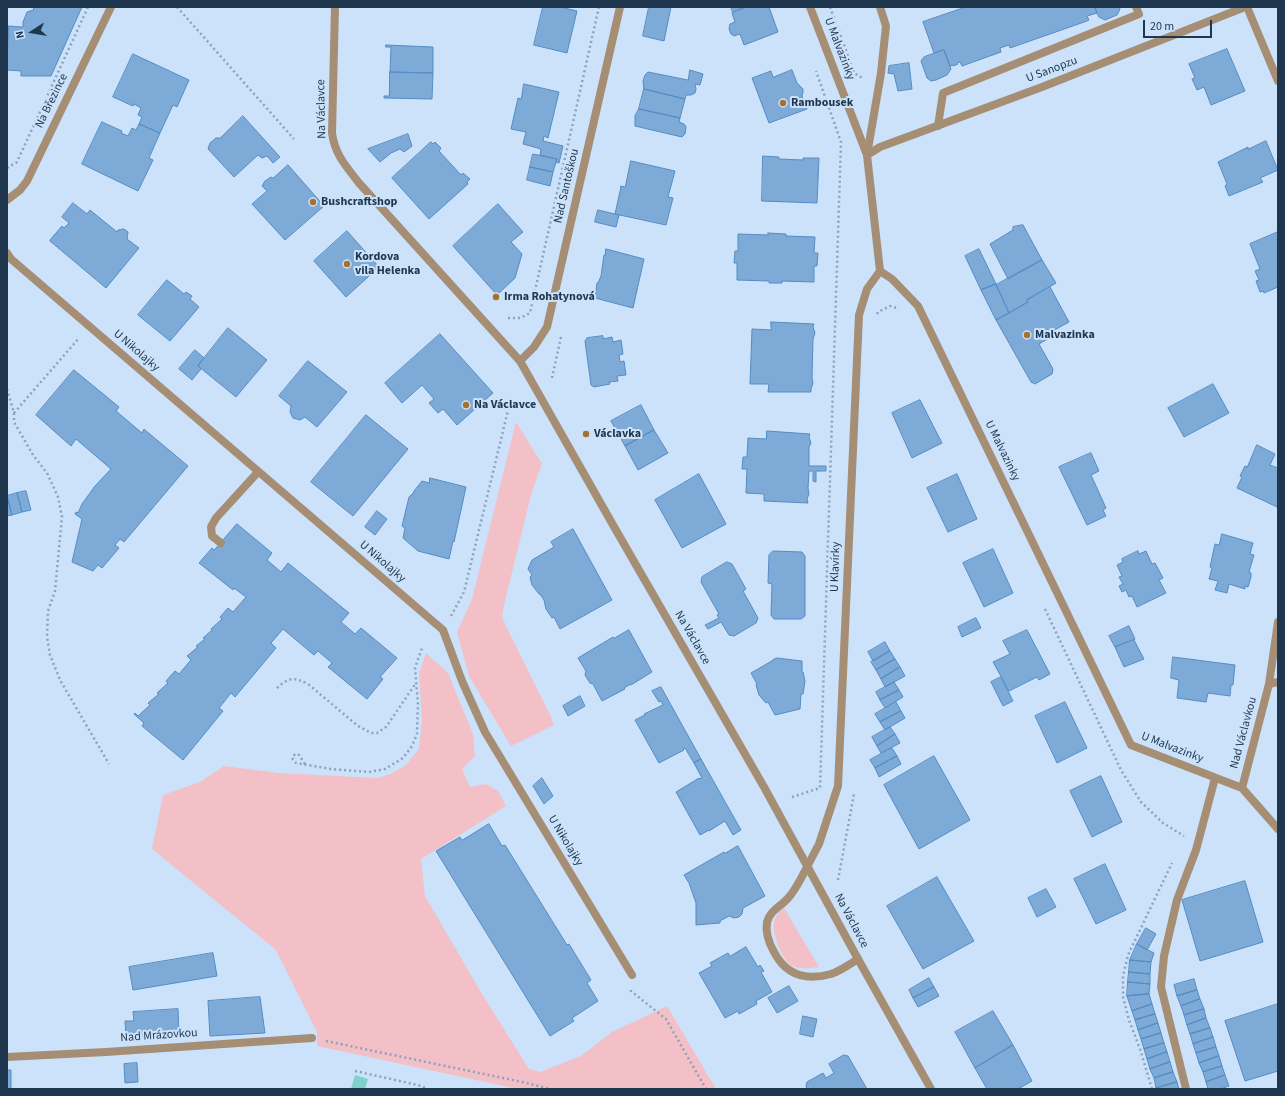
<!DOCTYPE html>
<meta charset="utf-8">
<style>
body{margin:0}
#map{position:relative;width:1285px;height:1096px;overflow:hidden;background:#cbe2fa;font-family:"Source Sans 3",sans-serif}
canvas{display:block}
.frame{position:absolute;inset:0;border:8px solid #1f374e;pointer-events:none}
.north{position:absolute;left:12px;top:12px;width:40px;height:40px;-webkit-text-stroke:3px #cbe2fa;paint-order:stroke;rotate:258deg;font-size:11px;font-weight:700;line-height:16px;text-align:center;color:#1f374e}
.north::after{content:'';display:block;margin:auto;width:14px;height:18px;background:#1f374e;clip-path:polygon(50% 0,100% 100%,50% 72%,0 100%)}
.scale{position:absolute;left:1143px;top:20px;width:69px;height:18px;box-sizing:border-box;border:2px solid #1f374e;border-top:0;padding-left:5px;font-size:12px;line-height:14px;white-space:nowrap;color:#1f374e;-webkit-text-stroke:3px #cbe2fa;paint-order:stroke}
</style>
<div id="map">
<canvas width="1285" height="1096"></canvas>
<div class="frame"></div>
<div class="north">N</div>
<div class="scale">20 m</div>
</div>
<script>
const ctx = document.querySelector('canvas').getContext('2d');
ctx.lineJoin = 'round';
function fill(path, color) { ctx.fillStyle = color; ctx.fill(path, 'evenodd'); }
function stroke(path, color, width, dash) { ctx.strokeStyle = color; ctx.lineWidth = width; ctx.lineCap = dash ? 'butt' : 'round'; ctx.setLineDash(dash || []); ctx.stroke(path); }
function drawText(font, color, halo, rows, align = 'center') {
  ctx.font = font + ' "Source Sans 3",sans-serif'; ctx.lineWidth = 4; ctx.setLineDash([]); ctx.textBaseline = 'middle'; ctx.strokeStyle = halo; ctx.fillStyle = color; for (const [text, x, y, turn = 0] of rows) {
    ctx.save(); ctx.translate(x, y); ctx.rotate((+turn || 0) * Math.PI / 180); ctx.textAlign = isNaN(turn) ? turn : align; if (halo) ctx.strokeText(text, 0, 0); ctx.fillText(text, 0, 0); ctx.restore();
  }
}
fill(new Path2D(`
 M516,422L542,464L532,491L504,605L502,617L508,630L550,715L554,725L511,746L469,676L457,632L472,599Z
 M426,653L448,673L473,734L475,756L462,769L470,787L486,784L498,791L506,806L421,859L425,896L479,989L529,1069L540,1072L581,1056L612,1032L667,1006L716,1089H518L317,1046V1032L276,950L152,849L163,795L200,782L224,766L279,773L377,778L391,774L406,765L419,749L422,720L419,673Z
 M784,908L819,967C810,968 799,970 791,965C782,959 772,934 774,923C775,917 779,912 784,908Z`), '#f3c0c7');
fill(new Path2D(`
 M355,1075L368,1079L365,1089H351Z`), '#7fd1cb');
const building = new Path2D(`
 M34,7H82L51,76H21V71L7,70L8,26L23,27V22L27,12L33,10Z
 M543,7H560L577,11L567,53L534,45Z
 M649,7H671L664,41L643,36Z
 M731,7H746L733,12Z
 M746,7H769L778,32L744,45L740,34L734,36L731,34L729,29L730,24L735,22L732,13Z
 M966,7H1095L1097,13L1087,16L1089,20L1087,21L1010,48L1009,45L1000,48L1001,52L962,66L960,62L957,63L958,64L953,66V65L950,66L944,50L934,53L923,22Z
 M1095,7H1119L1120,9L1117,15L1105,20L1099,17Z
 M7,26H8L7,70Z
 M386,45L433,47V73L390,72L391,47H386Z
 M1227,49L1245,91L1211,105L1204,87L1197,90L1192,79L1195,78L1189,64Z
 M944,50L951,69L947,75L936,80L931,81L927,78L921,61L924,57Z
 M133,54L189,80L177,107L173,105L160,133L139,124L142,117L138,115L141,108L134,104L133,106L113,97Z
 M909,63L912,89L898,91L894,74L888,73L889,66Z
 M690,70L703,74L700,85L695,84L696,89L695,93L691,95H686L685,99L644,89L643,81L645,75L648,72L688,80Z
 M792,70L797,83L803,89V92L802,96L807,109L769,123L752,78L771,71L773,77Z
 M390,72L433,73L432,99L384,98V96H389Z
 M524,84L559,92L548,138L544,136L543,141L563,146L559,163L556,162L557,159L540,155L541,149L523,144L526,132L511,129L518,98L521,99Z
 M644,89L685,99L680,118L639,109Z
 M639,109L680,118L679,122L684,124L686,127L685,134L682,137L635,126V116Z
 M243,116L280,157L273,163L267,156L262,158L258,155L234,177L208,149L210,143L216,138H220Z
 M102,122L122,131L121,133L128,136L132,128L136,130L139,124L160,133L149,158L153,160L138,191L82,164Z
 M408,134L412,146L404,152L400,149L391,153L380,162L368,149Z
 M1266,141L1278,170L1260,178L1263,182L1229,196L1225,186L1227,184L1218,162L1248,147V149Z
 M431,142L433,144L435,142L441,148L439,151L461,175L463,173L470,179L467,182L468,184L429,219L392,178Z
 M533,154L557,159L553,172L530,167Z
 M763,156L779,157V159L803,160V158H819L817,203L762,201Z
 M631,161L675,171L668,197L673,198L666,225L615,214L621,187L620,186L625,187Z
 M288,165L324,206L285,240L252,204L267,191L262,186L265,181L271,177L273,178Z
 M530,167L553,172L550,186L527,180Z
 M73,203L87,214L90,210L117,232L118,230L124,229L128,232L127,239L139,248L106,288L50,241V240L62,226L64,228L69,223L62,217Z
 M498,204L523,232L511,242L522,254L515,278L497,295L453,246Z
 M598,210L619,215L616,227L595,222Z
 M1023,225L1042,260L1008,279L990,244L1013,230V227Z
 M347,231L379,267L346,297L314,261Z
 M1278,232V287L1264,293L1263,291L1260,292L1256,281L1259,280L1255,271L1260,269L1250,244Z
 M768,233L786,234V236L815,237L814,253H818L817,266H814V282L782,281V283H769V281L737,280V263H734L735,251H738V234L768,235Z
 M606,249L644,259L633,308L595,298L597,283H598L601,276L604,255H605Z
 M979,249L996,284L981,290L965,256Z
 M1042,260L1056,283L1027,300L1028,302L1009,313L996,285Z
 M167,280L184,294L186,292L192,296L190,299L199,307L170,341L138,315Z
 M996,284L1009,313L996,320L981,290Z
 M1050,287L1069,322L1049,333L1051,337L1039,344L1053,369L1052,374L1035,384L1031,382L996,320L1028,302L1027,300Z
 M771,322L814,324L813,327L815,333L813,339L812,378L813,383L811,389V392H768L769,384H750L752,329L771,330Z
 M228,328L267,360L236,397L198,366Z
 M440,334L493,393L457,425L443,409L438,413L429,403L434,399L422,385L402,403L385,383Z
 M603,336V339L612,337L613,342L621,340L623,354L619,355L620,362L624,361L626,375L617,376L618,381L609,382L610,384L594,387L591,385L585,341L587,338Z
 M195,350L204,358L198,366L201,369L192,380L179,369Z
 M308,361L347,392L317,427L305,417L300,420L293,418L290,412L291,406L279,396Z
 M74,370L119,407L116,411L142,433L144,429L145,430L188,466L124,542L120,539L115,545L119,548L102,568L98,565L93,571L72,562L82,519L75,514L76,512L78,513L82,504L95,486L111,469L76,439L71,446L36,415Z
 M1213,384L1229,413L1184,437L1168,408Z
 M920,400L942,443L912,458L892,413Z
 M641,405L654,430L625,446L611,421Z
 M366,415L408,449L353,516L311,482Z
 M654,430L668,453L638,470L625,446Z
 M767,431L810,434L809,437L811,443L809,447V466H826V471H816V482L813,481V471H809L808,488L809,494L807,499L808,503L764,501V494L746,493L747,469H742L743,457H747L748,438L766,439Z
 M1257,445L1275,454L1270,465L1278,468V505L1277,507L1237,488L1242,477L1240,476L1245,466L1247,467Z
 M1091,453L1099,471L1091,475L1106,508L1103,510L1106,516L1087,525L1059,467Z
 M699,474L726,524L682,548L655,500Z
 M957,474L977,519L948,532L927,488Z
 M430,478L466,487L454,542L453,541L449,559L418,551L403,538L405,528L402,526L409,497L412,494H413L414,491L422,481L429,483Z
 M26,491L31,510L22,512L17,493Z
 M17,493L22,512L12,515L7,496Z
 M7,496L12,515L7,516Z
 M377,511L387,519L375,535L365,527Z
 M237,524L272,553L267,560L281,572L288,563L349,613L341,622L355,634L361,628L397,658L380,677L383,679L367,699L328,667L332,663L318,651L314,655L283,629L271,643L276,648L235,697L231,693L219,708L223,711L183,760L142,726L144,723L134,714L135,713L138,716L150,705L148,703L159,694L157,693L168,683L166,681L175,671L179,674L191,660L187,656L198,647L196,646L205,639L203,638L212,630L211,629L222,619L220,617L228,608L233,612L246,597L234,588L233,590L199,563L212,548L214,550Z
 M573,529L612,600L560,629L554,617L552,618L546,609L544,600L540,594H539L532,585L530,577L532,575L528,569L532,560L554,547L551,542Z
 M1222,534L1253,543L1250,554L1254,555L1249,572L1251,573V577L1248,587L1245,586V589L1229,584L1227,593L1215,590L1218,581L1209,579L1212,568L1210,567L1215,544L1219,545Z
 M993,549L1013,593L984,607L963,563Z
 M773,551L802,552L805,556V616L801,619H774L771,615L772,584L768,583L769,555Z
 M1138,551L1139,554L1146,551L1152,564L1155,563L1163,578L1159,580L1166,593L1137,607L1132,596L1129,597L1126,590L1122,592L1119,586L1123,584L1119,577L1122,576L1117,565L1123,562L1122,559Z
 M727,562L732,564L746,589L743,591L758,618L756,623L734,636L729,635L721,622L708,629L705,625L719,618L717,615L719,614L701,582L702,577Z
 M976,618L981,628L962,637L958,627Z
 M1129,626L1135,639L1115,647L1109,636Z
 M629,630L652,672L631,685V684L624,688L625,689L602,701L593,684L590,683L585,675L586,671L578,658L613,637L614,638Z
 M1027,630L1050,674L1039,680L1037,677L1009,691L993,662L1010,654L1003,641Z
 M1134,640L1144,659L1124,667L1115,647Z
 M885,642L890,651L873,661L868,652Z
 M890,651L895,659L876,670L871,662Z
 M1173,657L1235,665L1233,685H1231L1230,696L1208,693L1206,702L1177,698L1179,680L1171,678Z
 M777,658L802,661V672H803L805,681L803,694H801L800,709L775,715L768,702L766,703L759,695L756,685L757,684L751,673L770,662L774,659Z
 M895,659L900,667L881,679L876,670Z
 M900,667L905,676L885,687L881,679Z
 M1001,677L1013,701L1003,706L991,682Z
 M894,682L899,690L880,700L876,692Z
 M661,687L701,759L694,763L685,748L683,749L684,750L659,763L635,720L645,715L644,714L663,705L661,701L659,702L652,691Z
 M899,690L903,697L885,708L880,700Z
 M580,696L585,706L568,716L563,706Z
 M896,702L901,711L880,722L875,714Z
 M1065,702L1087,748L1057,763L1035,716Z
 M901,711L905,718L885,730L880,722Z
 M890,727L895,734L877,746L872,737Z
 M895,734L900,743L881,753L877,746Z
 M892,748L897,756L875,768L870,760Z
 M897,756L901,764L879,777L875,768Z
 M934,756L970,820L919,849L884,785Z
 M701,759L741,830L733,835L725,821L709,831V830L700,835L676,792L699,778V779L702,778L694,763Z
 M1101,776L1122,822L1092,837L1070,791Z
 M542,778L553,796L544,804L533,786Z
 M489,824L502,846L505,845L567,945L569,944L591,980L587,983L598,1001L572,1018L574,1021L550,1036L436,851L460,837L462,840Z
 M738,846L765,896L743,908L742,914L739,917L734,918L729,916L720,921V923L696,925V903L689,883L684,875L724,852L725,853Z
 M1105,864L1126,910L1096,924L1074,879Z
 M937,877L974,941L923,969L887,906Z
 M1245,881L1263,942L1200,961L1182,900Z
 M1046,889L1056,907L1037,917L1028,898Z
 M1146,928L1156,934L1147,950L1137,944Z
 M1137,944L1154,953L1151,962L1130,960Z
 M746,947L758,967L760,965L764,971L761,972L772,992L756,1001L757,1004L739,1014L738,1011L725,1018L699,973L712,966L710,963L728,953L730,956Z
 M213,953L217,976L133,990L129,967Z
 M1130,960L1151,962L1150,974L1129,972Z
 M1129,972L1150,974V984L1128,982Z
 M929,978L934,987L913,998L909,990Z
 M1194,979L1197,990L1177,996L1174,985Z
 M1128,982L1150,984L1149,994L1127,996Z
 M789,986L798,1001L777,1013L768,998Z
 M934,987L939,996L918,1007L913,998Z
 M1197,990L1200,999L1181,1006L1177,996Z
 M1149,994L1152,1004L1132,1011L1127,996Z
 M260,997L265,1033L210,1036L208,1001Z
 M1200,999L1204,1009L1184,1015L1181,1006Z
 M1152,1004L1155,1014L1135,1020L1132,1011Z
 M1278,1004V1071L1245,1081L1225,1021Z
 M178,1009L179,1035L126,1038L125,1021H134L133,1012Z
 M1204,1009L1206,1018L1187,1025L1184,1015Z
 M993,1011L1013,1045L975,1068L955,1032Z
 M1155,1014L1158,1023L1138,1030L1135,1020Z
 M803,1016L817,1019L813,1037L800,1034Z
 M1206,1018L1210,1028L1190,1034L1187,1025Z
 M1158,1023L1161,1033L1141,1039L1138,1030Z
 M1210,1028L1213,1037L1193,1044L1190,1034Z
 M1161,1033L1164,1043L1144,1049L1141,1039Z
 M1213,1037L1216,1047L1196,1053L1193,1044Z
 M1164,1043L1167,1052L1147,1059L1144,1049Z
 M1013,1045L1032,1081L1018,1089H987L975,1068Z
 M1216,1047L1219,1056L1199,1063L1196,1053Z
 M1167,1052L1170,1062L1150,1069L1147,1059Z
 M844,1055L848,1056L867,1089H807L806,1086L807,1082L823,1073L826,1078L834,1073L829,1064Z
 M1219,1056L1222,1066L1203,1072L1199,1063Z
 M1170,1062L1173,1072L1154,1078L1150,1069Z
 M137,1063L138,1082L125,1083L124,1064Z
 M1222,1066L1225,1075L1206,1082L1203,1072Z
 M7,1070H11V1089H7Z
 M1173,1072L1177,1082L1156,1088L1154,1078Z
 M1225,1075L1229,1086L1220,1089H1208L1206,1082Z
 M1177,1082L1179,1089H1157L1156,1088Z`);
fill(building, '#7eaad7');
stroke(building, '#548cc4', 1);
stroke(new Path2D(`
 M177,7L294,139
 M830,7L851,64
 M853,70L854,73L864,79
 M7,168L17,162L88,7
 M877,314L878,312L890,306L897,308
 M508,318H520L530,313L599,7
 M552,378L561,337
 M7,389L14,413L79,338
 M14,413V422L33,455L47,473L58,497L62,517L55,591L48,611L47,637L50,655L60,680L109,764
 M1045,609L1121,770L1141,802L1163,823L1184,836
 M451,616L464,592L511,398
 M277,688C289,677 294,677 308,684L358,726L371,733H377L386,727L416,683
 M305,764L299,755L295,754L292,758L296,763L331,769L369,772L385,769L403,758L412,746L417,734L418,704L415,668L422,648
 M792,797L820,788L841,142L816,71
 M838,880L854,794
 M631,990V991L666,1019L706,1089
 M326,1041L527,1083L550,1089
 M355,1071L422,1086L427,1089
 M1152,1089L1140,1049L1129,1020L1123,997V976L1128,955L1172,863`), '#8ba2ba', 2.5, [2, 3]);
stroke(new Path2D(`
 M938,126L943,93L1139,14L1136,7
 M867,155L881,73L886,26L880,7
 M221,543L212,536L211,527L216,518L258,472
 M808,865C803,875 796,889 789,897C782,906 770,910 767,922C765,933 769,943 774,952C786,975 806,981 831,974C840,971 850,964 858,959
 M7,1057L106,1052L312,1038
 M1186,1089L1161,987L1164,956L1177,900L1196,850L1215,778`), '#a58e74', 8);
stroke(new Path2D(`
 M810,7L867,155L880,271L892,279L918,306L1131,745L1242,788L1278,829
 M1247,7L1278,81
 M867,155L880,147L1042,87L1245,7
 M7,200L20,190L27,181L111,7
 M7,253L11,259L443,630L462,681L485,732L632,975
 M520,361L534,347L547,327L620,7
 M1269,684L1278,682
 M1242,788L1269,684L1278,622
 M808,865L819,844L838,786L859,315L867,289L880,271`), '#a58e74', 8);
stroke(new Path2D(`
 M335,7L332,133C335,155 346,166 359,183L520,361L613,525L764,787L858,959L931,1089`), '#a58e74', 8);
for (const [x, y, r, color] of [
 [783,103,4,"#a7712c"],
 [313,202,4,"#a7712c"],
 [347,264,4,"#a7712c"],
 [496,297,4,"#a7712c"],
 [1027,335,4,"#a7712c"],
 [466,405,4,"#a7712c"],
 [586,434,4,"#a7712c"]
]) { const dot = new Path2D(); dot.arc(x, y, r, 0, 2 * Math.PI); ctx.fillStyle = color; ctx.fill(dot); stroke(dot, '#cbe2fa', 1.5); }
drawText('12px', '#1f374e', '#cbe2fa', [
 ["U Malvazinky",839,49,69],
 ["U Sanopzu",1052,70,-21],
 ["Na Březince",52,101,-64],
 ["Na Václavce",322,109,-91],
 ["Nad Santoškou",567,186,-77],
 ["U Nikolajky",136,351,41],
 ["U Malvazinky",1002,451,64],
 ["U Nikolajky",382,562,41],
 ["U Klavírky",836,567,-88],
 ["Na Václavce",692,638,60],
 ["Nad Václavkou",1244,733,-75],
 ["U Malvazinky",1172,748,21],
 ["U Nikolajky",565,841,59],
 ["Na Václavce",851,921,62],
 ["Nad Mrázovkou",159,1036,-4]
]);
drawText('bold 12px', '#1f374e', '#cbe2fa', [
 ["Rambousek",791,103],
 ["Bushcraftshop",321,202],
 ["Kordova",355,257],
 ["vila Helenka",355,271],
 ["Irma Rohatynová",504,297],
 ["Malvazinka",1035,335],
 ["Na Václavce",474,405],
 ["Václavka",594,434]
], 'left');
</script>
